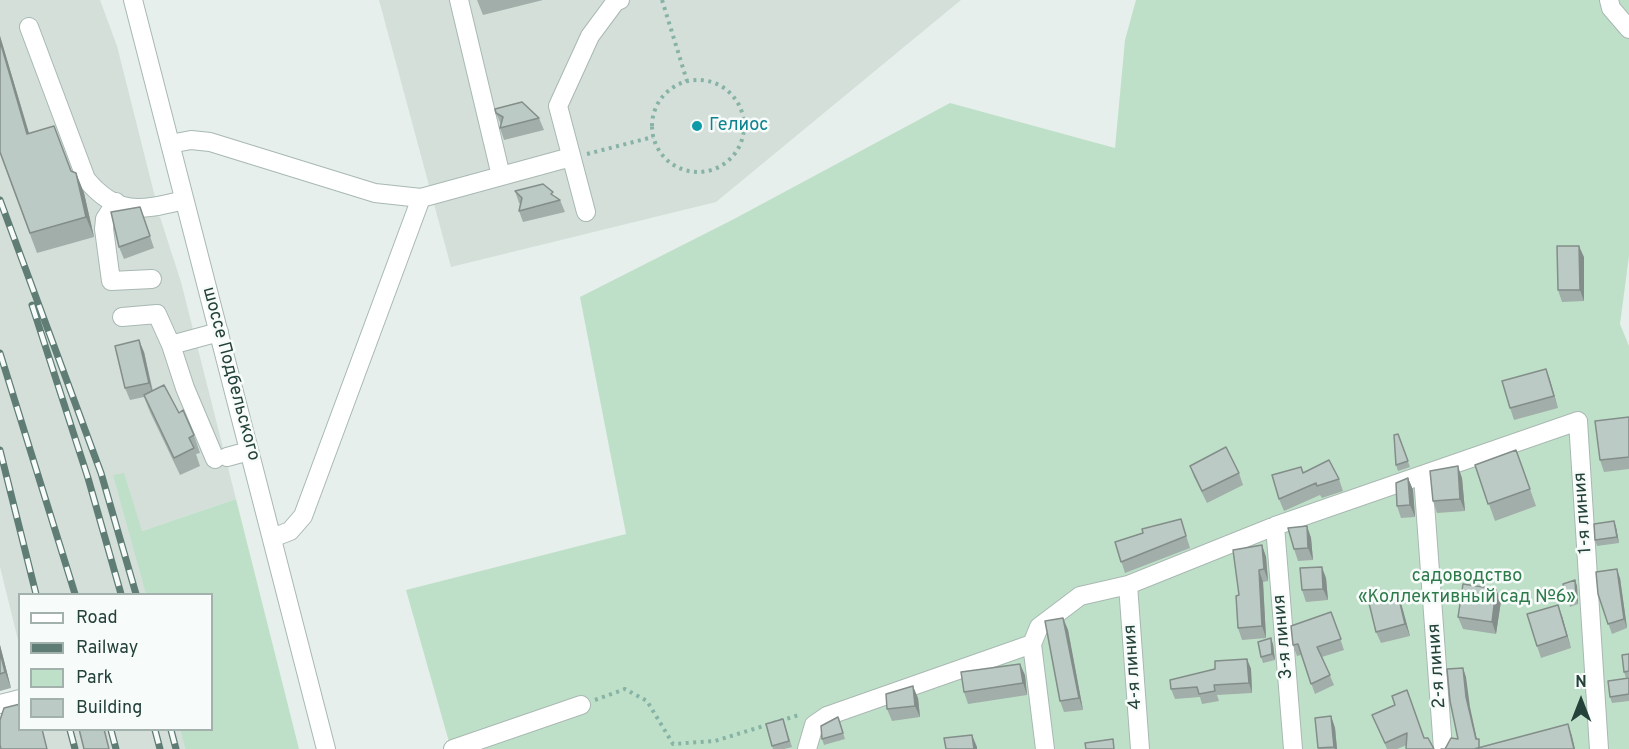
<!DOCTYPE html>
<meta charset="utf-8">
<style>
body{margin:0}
#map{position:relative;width:1629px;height:749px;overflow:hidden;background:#e6efeb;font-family:Overpass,sans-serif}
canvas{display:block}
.legend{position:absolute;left:18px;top:593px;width:195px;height:138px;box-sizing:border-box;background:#f7fbf9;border:2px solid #a3b1ad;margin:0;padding:8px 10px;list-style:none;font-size:18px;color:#24423a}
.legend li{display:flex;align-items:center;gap:12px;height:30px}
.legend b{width:30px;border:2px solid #a3b1ad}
.north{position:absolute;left:1551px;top:671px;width:60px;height:60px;-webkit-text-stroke:4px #f7fbf9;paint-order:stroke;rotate:0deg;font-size:16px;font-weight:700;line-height:24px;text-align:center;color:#24423a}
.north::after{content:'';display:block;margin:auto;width:21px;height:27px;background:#24423a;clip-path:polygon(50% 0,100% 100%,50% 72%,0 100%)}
</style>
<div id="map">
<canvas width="1629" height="749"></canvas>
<ul class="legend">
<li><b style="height:8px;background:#fff"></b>Road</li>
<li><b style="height:8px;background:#5f7d75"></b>Railway</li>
<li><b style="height:16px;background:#bfe0c8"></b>Park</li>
<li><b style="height:16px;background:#bbcac4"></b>Building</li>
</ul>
<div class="north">N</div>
</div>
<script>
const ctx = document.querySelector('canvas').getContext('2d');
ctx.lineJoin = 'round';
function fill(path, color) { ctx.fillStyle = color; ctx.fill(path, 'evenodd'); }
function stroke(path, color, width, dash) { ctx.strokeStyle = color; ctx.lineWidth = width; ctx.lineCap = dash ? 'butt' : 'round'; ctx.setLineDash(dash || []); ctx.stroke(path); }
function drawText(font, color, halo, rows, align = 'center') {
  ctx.font = font + ' Overpass,sans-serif'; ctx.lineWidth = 5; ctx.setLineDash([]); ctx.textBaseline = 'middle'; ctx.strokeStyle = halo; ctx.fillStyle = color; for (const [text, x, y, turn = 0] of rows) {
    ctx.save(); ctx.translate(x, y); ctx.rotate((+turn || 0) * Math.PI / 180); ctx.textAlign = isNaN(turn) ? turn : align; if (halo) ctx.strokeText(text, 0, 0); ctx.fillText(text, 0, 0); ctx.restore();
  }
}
fill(new Path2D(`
 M0,0H100L117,46L155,197L152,201L155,215L160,217L181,282L236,499L142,531L159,594H20L19,644L0,567Z
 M379,0H961L716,202L451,267Z
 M43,730H180L185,749H48Z`), '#d4dfda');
fill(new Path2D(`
 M1136,0H1629V256L1620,324L1629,346V749H451L406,590L626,534L580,297L734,219L950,103L1115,148L1125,40Z
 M124,473L142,531L236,499L299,749H185L180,730H212V594H146L113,475Z`), '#bfe0c8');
const minor = new Path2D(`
 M133,0L326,749
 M459,0L501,176
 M1609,0L1611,8L1629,29
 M29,27L86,179C117,217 142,210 184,200
 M170,144L191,140L210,142L375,193L421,198
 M116,202L105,219L104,229L111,281L152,279
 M586,212L558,106L590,36L616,1L620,0
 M122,317L157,314L171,345
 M227,457L249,451
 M215,459L185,388L171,345L219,332
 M1423,476L1443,749
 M1275,526L1293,749
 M272,538L290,531L303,516L421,198L571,157
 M1128,585L1140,749
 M1032,644L1045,749
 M0,704L20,699
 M453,749L581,705
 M807,749L814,725L827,716L1032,644L1039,627L1080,596L1128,585L1275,526L1578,421L1599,749`);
stroke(minor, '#a8b8b2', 20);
stroke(new Path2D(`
 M662,0L687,81
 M652 126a46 46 0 1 1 92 0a46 46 0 1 1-92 0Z
 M587,154L653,137
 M595,700L625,689L647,701L673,744L715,741L799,715`), '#86b3a5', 4, [3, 4.5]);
stroke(minor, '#fff', 18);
const rail = new Path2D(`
 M0,200L101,473L136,594
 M32,305L88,478L121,594
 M0,353L75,594
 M0,450L36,594
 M70,730L75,749
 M111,730L116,749
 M155,730L160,749
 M171,730L176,749`);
stroke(rail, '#5f7d75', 7);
stroke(rail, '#f7fbf9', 4.5, [14]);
fill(new Path2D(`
 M477,0H543L483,15Z
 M0,36L29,133L71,171L76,173L84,193L94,237L37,253L10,181L0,152Z
 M496,113L539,118L544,130L504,140L500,128L501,125Z
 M515,191L554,196L560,200L565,212L523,222L519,211L520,204L519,203Z
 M140,207L154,248L124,259L119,247Z
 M1584,257V301L1562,302L1558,290Z
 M144,352L153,391L179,413L194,435L200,453L196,454L200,466L180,475L150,412L144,397L130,400L125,388Z
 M1546,369L1558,408L1514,420L1510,408Z
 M1629,417V469L1604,472L1600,460Z
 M1398,434L1410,467L1398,471L1396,465Z
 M1516,450L1536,506L1495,521L1475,465Z
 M1190,466L1239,473L1243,485L1207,503L1194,477Z
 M1303,473L1339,479L1343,491L1322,498L1320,495L1284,511L1279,499Z
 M1408,478L1413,490L1415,517L1401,518L1397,506Z
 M1462,478L1465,511L1437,513L1433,501Z
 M1181,519L1190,548L1125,573L1115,542L1143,533Z
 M1307,526L1311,538L1313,560L1298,561L1294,549Z
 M1616,527L1619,543L1597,546L1595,540Z
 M1262,545L1266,557L1268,581L1263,582L1266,638L1242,640L1238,628L1239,595Z
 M1326,578L1328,600L1306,602L1302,590Z
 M1620,578L1627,628L1612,634L1598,594Z
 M1575,580L1577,586L1578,604L1570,607L1563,584Z
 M1501,601L1496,634L1463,629L1458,617Z
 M1401,603L1410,636L1381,643L1376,632Z
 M1331,612L1344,650L1322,657L1334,685L1315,694L1301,655L1297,656L1293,645Z
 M1562,616L1571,648L1541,658L1537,646Z
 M1063,618L1068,630L1083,710L1064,712L1060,701Z
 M1273,644L1275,660L1263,663L1261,657Z
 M0,645L11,688L0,691Z
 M1629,654V677L1626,678L1624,672Z
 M1247,659L1251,669L1252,693L1217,695L1219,701L1202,704L1200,697L1175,699L1171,689Z
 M1025,675L1027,695L968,704L964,692Z
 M1629,678V701L1612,703L1610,697Z
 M1407,690V745L1397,749H1387L1372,715L1395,705Z
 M918,698L920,717L892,721L887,709Z
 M1331,716L1335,728L1337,749H1318L1315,718Z
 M838,717L845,739L824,745L822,739Z
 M783,719L792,747L784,749H773L766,724Z`), '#a1aea9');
fill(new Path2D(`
 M0,36L35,154L27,134L0,41Z
 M76,173L84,193L94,237L86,217Z
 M1579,246L1584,257V301L1580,290Z
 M139,340L144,352L153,395L149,383Z
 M1546,369L1550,380L1558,408L1554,396Z
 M1458,466L1462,478L1465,511L1460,499Z
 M1408,478L1413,490L1415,517L1410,505Z
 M1614,521L1616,527L1619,543L1617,537Z
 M1307,526L1311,538L1313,560L1308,548Z
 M1262,545L1266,557L1268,581L1264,569Z
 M1322,567L1326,578L1328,600L1323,589Z
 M1617,569L1620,578L1627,628L1624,619Z
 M1259,570L1263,582L1266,638L1262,626Z
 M1575,580L1577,586L1578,604L1576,598Z
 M1496,589L1501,601L1496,634L1492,622Z
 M1397,591L1401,603L1410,636L1405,624Z
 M1558,605L1562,616L1571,648L1567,636Z
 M1063,618L1068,630L1083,710L1079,698Z
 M1271,638L1273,644L1275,660L1272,654Z
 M0,645L11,688L5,672L0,652Z
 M1247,659L1251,669L1252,693L1249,683Z
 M1020,664L1025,675L1027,695L1023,683Z
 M1463,668L1466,677L1470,707L1479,749L1476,739L1466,697Z
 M913,686L918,698L920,717L915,706Z
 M1331,716L1335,728L1337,749H1335L1334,747Z
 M1568,724L1572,736L1575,749H1574Z
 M972,735L977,747V749H974Z`), '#838d89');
const building = new Path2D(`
 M0,41L27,134L54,126L71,171L76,173L86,217L30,233L0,152Z
 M522,102L539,118L500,128L503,117L496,113L495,109Z
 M543,184L553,192L551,194L560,200L519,211L522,198L515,191Z
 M140,207L150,236L119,247L111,212Z
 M1557,246H1579L1580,290H1558Z
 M139,340L149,383L125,388L115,346Z
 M1546,369L1554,396L1510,408L1502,381Z
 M164,385L179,413L183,410L194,435L189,438L194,448L174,458L144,395Z
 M1629,417V457L1600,460L1595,421Z
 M1398,434L1408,461L1396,465L1394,435Z
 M1226,447L1239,473L1202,491L1190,466Z
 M1516,450L1530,489L1488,504L1475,465Z
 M1329,460L1339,479L1317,486L1316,483L1279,499L1272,475L1301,467L1303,473Z
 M1458,466L1460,499L1433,501L1430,471Z
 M1408,478L1410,505L1397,506L1396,483Z
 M1181,519L1186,536L1121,562L1115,542L1143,533L1142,529Z
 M1614,521L1617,537L1595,540L1594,524Z
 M1307,526L1308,548L1294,549L1288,528Z
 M1262,545L1264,569L1259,570L1262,626L1238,628L1236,596L1239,595L1233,550Z
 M1322,567L1323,589L1302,590L1300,568Z
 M1617,569L1624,619L1608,624L1598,594L1596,572Z
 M1575,580L1576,598L1568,601L1563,584Z
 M1463,584L1496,589L1492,622L1458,617Z
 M1397,591L1405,624L1376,632L1368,599Z
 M1558,605L1567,636L1537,646L1527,614Z
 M1331,612L1341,639L1317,647L1330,675L1311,684L1298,644L1293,645L1291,626Z
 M1063,618L1079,698L1060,701L1045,621Z
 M1271,638L1272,654L1261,657L1258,642Z
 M0,652L5,672L0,674Z
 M1629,654V671L1624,672L1622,655Z
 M1247,659L1249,683L1214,685L1215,691L1199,694L1197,687L1171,689L1170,680L1215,669V661Z
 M1020,664L1023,683L964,692L961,672Z
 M1463,668L1466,697L1476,739H1479V748L1474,749H1441H1445L1451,738L1458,739L1450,701L1447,669Z
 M1629,678V694L1610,697L1608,681Z
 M913,686L915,706L887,709L886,694Z
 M1407,690L1424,738H1428L1434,749H1406L1407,733L1385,743L1372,715L1395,705L1392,696Z
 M20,704V729H42L47,749H1L0,745V720L4,708Z
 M1331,716L1334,747L1318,748L1315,718Z
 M838,717L843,733L822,739L821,726Z
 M783,719L789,741L772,746L766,724Z
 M1568,724L1574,749H1474Z
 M79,729H104L109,749H84Z
 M972,735L974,749H946L944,738Z
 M1113,739L1114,749H1086L1085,743Z`);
fill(building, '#bbcac4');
stroke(building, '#838d89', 1.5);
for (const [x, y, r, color] of [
 [697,126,6,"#0f9aa8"]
]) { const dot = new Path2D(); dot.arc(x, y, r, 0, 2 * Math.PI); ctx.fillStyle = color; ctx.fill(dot); stroke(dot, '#f7fbf9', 2); }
drawText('18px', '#0d838f', '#f7fbf9', [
 ["Гелиос",709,126]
], 'left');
drawText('18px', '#24423a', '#f7fbf9', [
 ["шоссе Подбельского",230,374,75],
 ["1-я линия",1584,513,-94],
 ["3-я линия",1284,637,-95],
 ["2-я линия",1438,666,-94],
 ["4-я линия",1134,667,-94]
]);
drawText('18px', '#2d7a4b', '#f7fbf9', [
 ["садоводство",1467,577],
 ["«Коллективный сад №6»",1467,598]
]);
</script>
